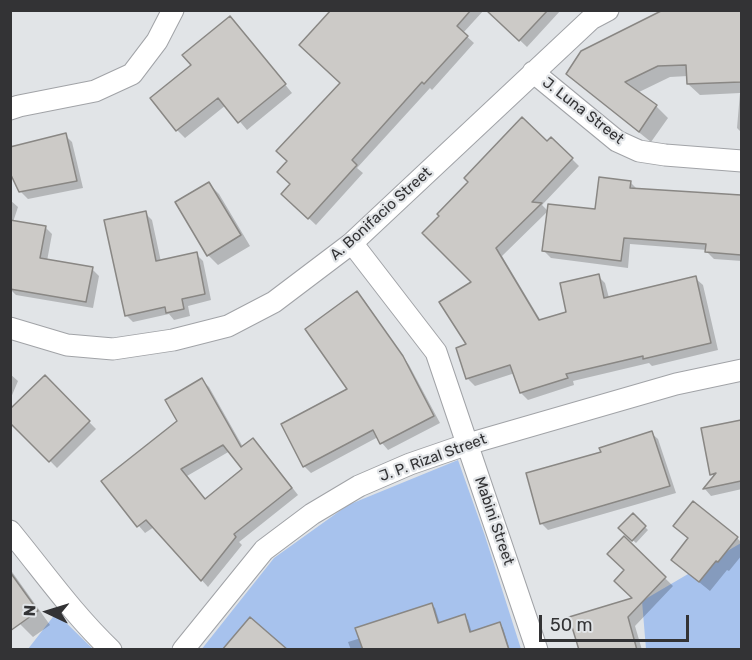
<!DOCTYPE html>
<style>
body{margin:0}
#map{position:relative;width:752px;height:660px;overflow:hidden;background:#e1e4e7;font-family:Rubik,sans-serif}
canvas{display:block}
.frame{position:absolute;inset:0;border:12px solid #333335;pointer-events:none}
.north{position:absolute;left:18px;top:582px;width:60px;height:60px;-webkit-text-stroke:4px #e1e4e7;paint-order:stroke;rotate:274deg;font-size:16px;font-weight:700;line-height:24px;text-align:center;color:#333335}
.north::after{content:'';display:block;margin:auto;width:21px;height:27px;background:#333335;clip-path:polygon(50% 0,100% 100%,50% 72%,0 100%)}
.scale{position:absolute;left:539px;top:615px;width:150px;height:27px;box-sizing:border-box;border:3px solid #333335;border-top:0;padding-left:8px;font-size:18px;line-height:21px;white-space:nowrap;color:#333335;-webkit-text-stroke:4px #e1e4e7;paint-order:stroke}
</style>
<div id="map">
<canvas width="752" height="660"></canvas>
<div class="frame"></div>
<div class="north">N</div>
<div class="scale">50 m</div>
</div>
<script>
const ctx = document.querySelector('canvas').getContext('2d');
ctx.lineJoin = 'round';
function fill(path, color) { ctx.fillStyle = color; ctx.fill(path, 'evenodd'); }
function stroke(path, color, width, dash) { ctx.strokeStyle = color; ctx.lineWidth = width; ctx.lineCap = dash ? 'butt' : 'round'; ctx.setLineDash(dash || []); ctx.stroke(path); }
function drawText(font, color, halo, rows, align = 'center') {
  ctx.font = font + ' Rubik,sans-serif'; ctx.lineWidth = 4.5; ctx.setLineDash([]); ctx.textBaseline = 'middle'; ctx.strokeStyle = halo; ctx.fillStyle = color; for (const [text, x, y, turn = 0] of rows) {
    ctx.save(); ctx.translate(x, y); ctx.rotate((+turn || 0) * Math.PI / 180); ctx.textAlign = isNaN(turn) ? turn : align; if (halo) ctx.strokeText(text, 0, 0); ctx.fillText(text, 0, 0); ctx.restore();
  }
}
fill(new Path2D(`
 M458,460L485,536L521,649L201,650L274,558L348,505Z
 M741,543V649H646L642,601Z
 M56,613L93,649H28Z`), '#a7c2ed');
fill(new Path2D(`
 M333,10H484L463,33L474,43L432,90L430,88L357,168L363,173L316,225L283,194L292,184L342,83Z
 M488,10H561L527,47Z
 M664,10H742V133L737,128L740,93L700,95L688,84V76L670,77L637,93L656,106L668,118L651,142L580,85L568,74Z
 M237,26L292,93L247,130L226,105L185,138L177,130L193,65Z
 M65,135L72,142L83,188L28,199L21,192Z
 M547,143L572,159L579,166L542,205L548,211L502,256L541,321L568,313L598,276L605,283L609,298L695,278L703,285L718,350L652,366L649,363L573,381L574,385L528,400L521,393L515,373L475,386L468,379L458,349L468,345L474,282Z
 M630,182L638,190L742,197V261L714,259L707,252V250L630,244L628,268L551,258L544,251L596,211Z
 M209,184L219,194L250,246L218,265L208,255Z
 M10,200L18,207L13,222L45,227L52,234L47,261L92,269L99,276L93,308L16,295L10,289Z
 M145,213L152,220L161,262L196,254L203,261L211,300L188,306L190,316L174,320L169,314L133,322L126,315Z
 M357,293L364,300L409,365L440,423L388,450L382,443L378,437L311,473L304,466L349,390Z
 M10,374L18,381L10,400Z
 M45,377L96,429L57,468L10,420Z
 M202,380L209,387L243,447L260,446L298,495L239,542L242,545L208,587L154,527L145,533L139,526L103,481L178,421ZM230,451L244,470L206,500L187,476Z
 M742,421V489L711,496L705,489L715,477L712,474L703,429Z
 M651,433L658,439L676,493L548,530L541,523L603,453Z
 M633,515L648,530L636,543L620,528Z
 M675,526L737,538L742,543V555L729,571L727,570L710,591L684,570L673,560L689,540Z
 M624,538L673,586L635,626L642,650H580L635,599L626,570Z
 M10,569L50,625L33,637L20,624H10Z
 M432,605L435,608L440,624L464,616L468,620L472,633L499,624L503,628L510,650H351L348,642L361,638Z`), '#0003');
const building = new Path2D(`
 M331,10H471L457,26L468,36L424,84L422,82L352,160L357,165L308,219L281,194L290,184L277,172L287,161L276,151L340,83L299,45Z
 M486,10H548L519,41Z
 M663,10H741V82L687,84L686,65L658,66L625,82L657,105L639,132L566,74L581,51Z
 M230,16L286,84L238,123L218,98L176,131L150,98L191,65L182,55Z
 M522,117L547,141L551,137L573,158L532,202L542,203L496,248L539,320L566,312L560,283L599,274L604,298L696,276L711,343L643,359V356L566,374L568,378L520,393L510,365L466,379L456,348L466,344L439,302L471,282L422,233L439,216L437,214L468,182L464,178Z
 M66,133L77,181L19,192L10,173V147Z
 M599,177L631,181L630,188L741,195V255L705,252L706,244L624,238L621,261L542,251L548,204L595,209Z
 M209,182L241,235L207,256L175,202Z
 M146,211L156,261L197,252L205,294L182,299L184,309L166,313L165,307L125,316L104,220Z
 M10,220L46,226L40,258L93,267L86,302L10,289Z
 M357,291L403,356L434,416L380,444L373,430L303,467L281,424L347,389L305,329Z
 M45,375L90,421L49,462L10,423V409Z
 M202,378L241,447L253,438L292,488L234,534L236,537L201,581L146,520L137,527L101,481L177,421L165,400ZM223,445L242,469L205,499L181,469Z
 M741,420V481L703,489L716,473L710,475L701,428Z
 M652,431L670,486L540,524L526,473L601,452L599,448Z
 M693,501L738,537L718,562L716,561L699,582L671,560L688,538L673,526Z
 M633,513L646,526L632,541L618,528Z
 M624,536L666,577L628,617L637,650H579L569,617L632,598L614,581L624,570L607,554Z
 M10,572L38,611L10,631Z
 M432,603L438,623L465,614L470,632L500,622L509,650H363L355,628Z
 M250,617L288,650H222Z`);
fill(building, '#cccac7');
stroke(building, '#898784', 1.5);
const street = new Path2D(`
 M533,72L617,141L639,151L665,155L742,161
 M10,109L19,106L95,91L132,74L157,41L173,10
 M352,243L436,352L537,650
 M10,328L67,345L113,349L173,340L228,326L274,302L352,243L591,19L608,10
 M10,531C43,571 73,614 111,650
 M183,650L264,550L312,514L359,486L410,464L468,444L676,384L742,370`);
stroke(street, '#a1a3a7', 23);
stroke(street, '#fff', 21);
drawText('15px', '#333335', '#e1e4e7', [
 ["J. Luna Street",583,111,38],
 ["A. Bonifacio Street",381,214,-42],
 ["J. P. Rizal Street",433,458,-20],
 ["Mabini Street",494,521,71]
]);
</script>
